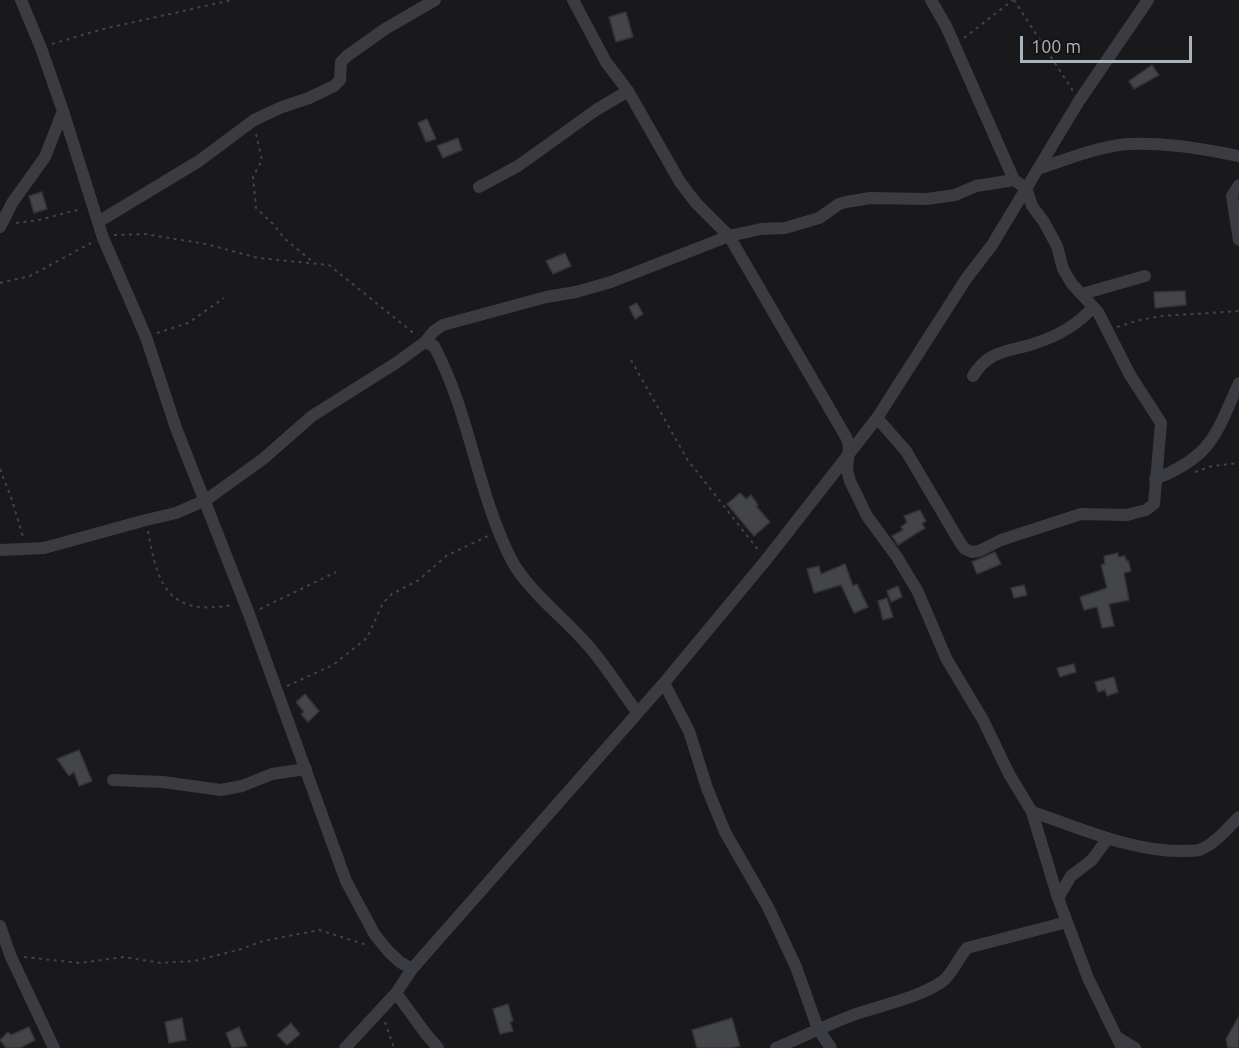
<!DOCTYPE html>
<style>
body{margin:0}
#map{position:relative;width:1239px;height:1048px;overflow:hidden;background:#19191b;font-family:Ubuntu,sans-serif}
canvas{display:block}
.scale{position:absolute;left:1020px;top:36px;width:172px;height:27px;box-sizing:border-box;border:3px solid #abb4bb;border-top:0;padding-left:8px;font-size:18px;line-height:21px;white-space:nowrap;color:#abb4bb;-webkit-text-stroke:4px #141416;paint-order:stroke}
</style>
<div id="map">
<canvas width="1239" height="1048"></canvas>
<div class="scale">100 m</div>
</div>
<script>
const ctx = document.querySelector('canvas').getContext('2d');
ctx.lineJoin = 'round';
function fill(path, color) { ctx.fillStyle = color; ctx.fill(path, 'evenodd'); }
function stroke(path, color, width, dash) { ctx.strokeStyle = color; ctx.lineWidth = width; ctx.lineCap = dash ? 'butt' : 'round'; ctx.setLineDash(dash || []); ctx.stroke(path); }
const building = new Path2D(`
 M626,12L633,37L616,42L609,17Z
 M1152,65L1159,75L1134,89L1129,81Z
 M427,119L436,139L426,142L418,123Z
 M458,138L462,150L443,158L437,146Z
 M42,192L47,209L34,213L29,196Z
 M565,253L571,266L553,274L546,261Z
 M1185,291L1186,305L1155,308L1154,292Z
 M637,303L643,314L635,319L629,307Z
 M740,493L746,499L751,495L758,505L756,506L770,522L754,536L727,504Z
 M920,510L926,521L922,524L925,528L898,545L892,536L903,530L901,527L907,522L904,516Z
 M995,552L1001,564L977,574L972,562Z
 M1118,553V557L1125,556L1126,561L1128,560L1131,571L1124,573L1129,600L1109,604L1114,626L1102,628L1097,607L1084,610L1080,597L1107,588L1101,565L1105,564L1104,556Z
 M845,564L853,586L857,584L868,607L854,613L841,585L814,593L807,569L819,566L821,574Z
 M1024,585L1027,595L1014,598L1011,588Z
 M898,586L902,597L891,602L887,591Z
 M887,598L893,617L883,620L878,601Z
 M1074,664L1076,672L1060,677L1057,668Z
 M1114,677L1118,692L1107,696L1105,690L1098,692L1095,682Z
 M305,694L319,711L308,722L301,714L304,712L296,702Z
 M79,750L92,781L79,786L74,772L69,776L57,759Z
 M508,1004L513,1021L510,1022L513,1031L500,1034L493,1009Z
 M1239,1016V1048H1228L1226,1039Z
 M182,1018L186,1040L169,1043L165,1022Z
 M732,1018L740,1046L731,1048H697L692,1030Z
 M291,1023L300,1034L287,1045L277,1035Z
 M29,1027L35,1040L20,1048H6L0,1040L8,1032L11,1035Z
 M239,1027L247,1046L232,1048L226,1033Z`);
fill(building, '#434548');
stroke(building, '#333437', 1.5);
stroke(new Path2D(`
 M1014,0L1073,91
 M964,38L1013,0
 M52,44L103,29L232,0
 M256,134L262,160L253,177L256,208L273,224L285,239L313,262
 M16,223L39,220L81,209
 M114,235L145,234L206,244L258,258L329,265L416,335
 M0,283L30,276L91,243
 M1117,327L1140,320L1161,316L1239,311
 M157,333L188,323L224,298
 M631,360L687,459L759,551
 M0,469L12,500L23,537
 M1195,472L1212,466L1239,463
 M148,531C158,589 170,616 233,605
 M260,609L336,572
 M287,686L333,665L367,638L383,603L392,594L419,580L446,556L488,536
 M24,957L80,963L124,957L161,963L194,961L238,950L263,941L319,930L367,945
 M385,1022L394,1048`), '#404448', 2, [3, 4.5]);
stroke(new Path2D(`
 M21,0L41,48L63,111L103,238L146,337L176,428L249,614L346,881L375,935L389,952L400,962L412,969
 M573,0L606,62L628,91L680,182L696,203L729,236L846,437L849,445L847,470L850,481L867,516L897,557L918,592L946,658L983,720L1009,774L1032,812L1058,898L1088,978L1122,1048
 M1040,168C1068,159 1099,146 1129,144C1166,142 1203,149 1239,156
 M1239,185L1232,196L1239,240
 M479,187L518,166L596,110L628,91
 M98,222L199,161L254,120L282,107L309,98L334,86L340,80L341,62L347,56L385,29L435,0
 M0,227L12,203L45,157L63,111
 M1082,294L1145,276
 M425,342L434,346C470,413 477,493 512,561C529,592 568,621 591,649C608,669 622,692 637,712
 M973,376C989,350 1007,352 1033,344C1055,337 1078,325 1093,307
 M877,418L906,451L961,544L965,549L972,552L979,551L1001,540L1081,514L1127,515L1146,510L1154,504L1161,423L1130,375L1098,312L1072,284L1063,269L1057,246L1044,222L1032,206L1026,188L1014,180L946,26L931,0
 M1155,479C1212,457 1216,434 1239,383
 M0,550L44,548L146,520L176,513L206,500L263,459L312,416L396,363L425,342L434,331L443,325L546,297L576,292L611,282L729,236L761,229L785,228L819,218L839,204L846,202L870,198L927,199L955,195L976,186L1014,180
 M664,683L689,731L707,788L725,832L768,907L796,967L818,1029L831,1048
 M113,780L163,782L221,790L242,786L272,774L306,769
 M1032,812C1081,828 1129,851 1181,851C1187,851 1194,851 1199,850C1214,845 1228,828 1239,817
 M1058,898L1071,876L1092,860L1108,838
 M0,926L11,957L54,1048
 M396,993L426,1034L438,1048
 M1117,1037L1135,1048
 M345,1048L396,993L412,969L664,683L766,560L877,418L966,279L992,245L1079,101L1148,0
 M776,1048C802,1037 827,1025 853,1015C881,1005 917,999 943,981C951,975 960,956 967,948L1067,922`), '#3a3c41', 12);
</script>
